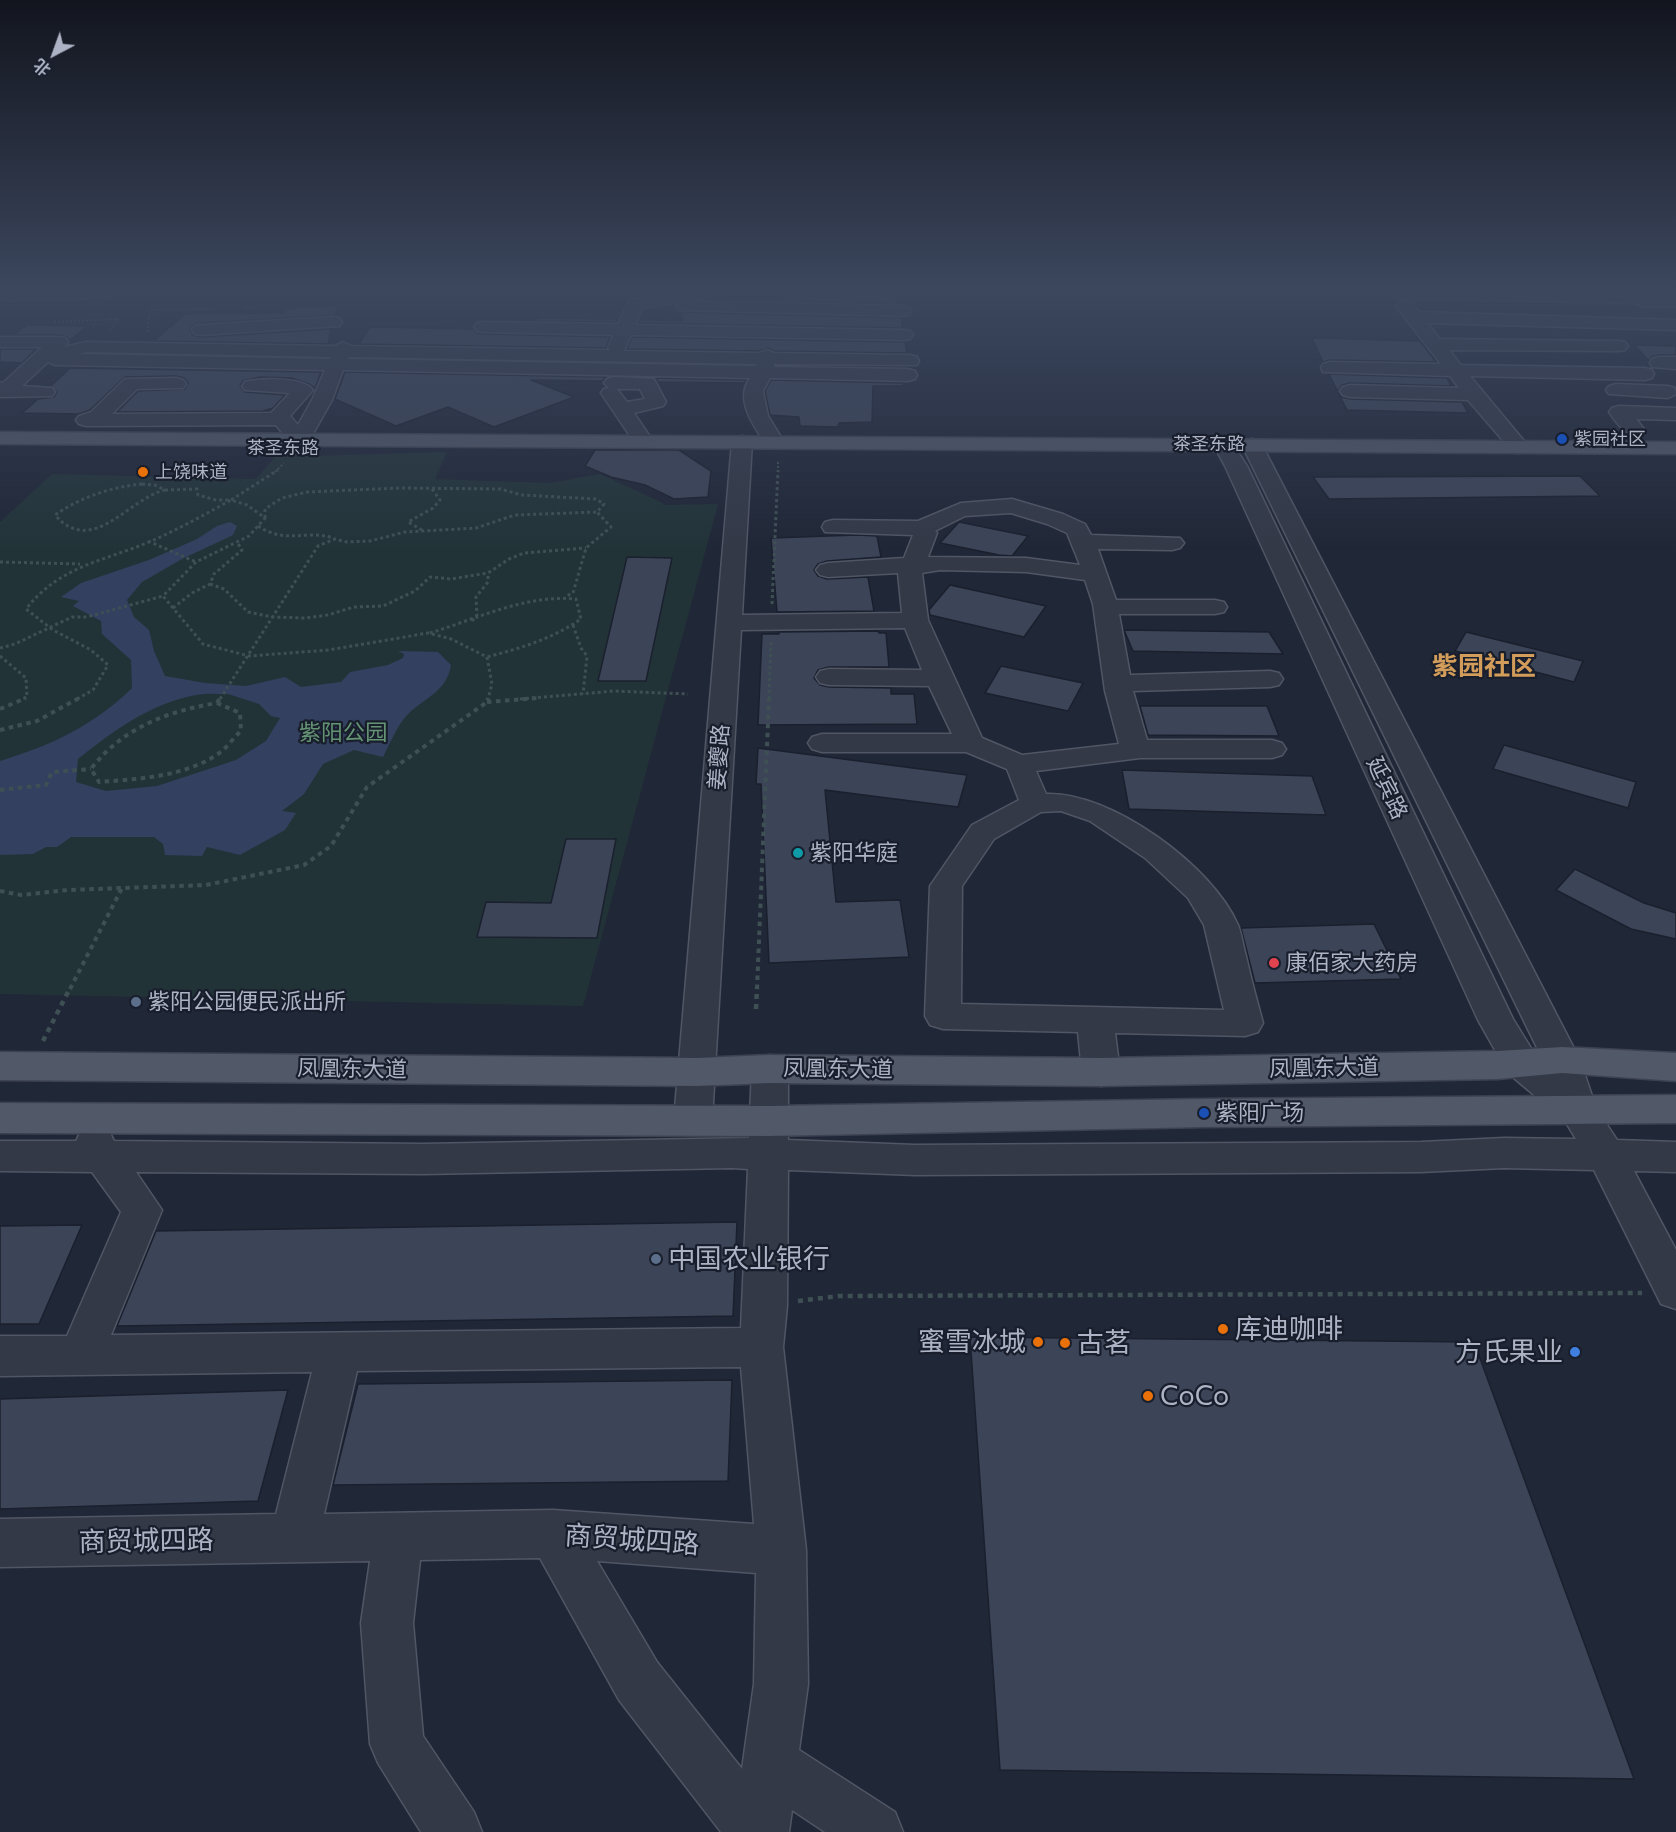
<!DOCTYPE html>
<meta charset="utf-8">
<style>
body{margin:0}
#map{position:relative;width:1676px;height:1832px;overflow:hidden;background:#202737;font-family:Commissioner,"Noto Sans SC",sans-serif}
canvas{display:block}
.north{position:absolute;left:24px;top:24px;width:60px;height:60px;-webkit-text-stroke:4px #191e2c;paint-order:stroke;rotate:221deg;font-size:16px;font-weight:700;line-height:24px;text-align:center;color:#adb3c4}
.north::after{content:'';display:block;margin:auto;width:21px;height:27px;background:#adb3c4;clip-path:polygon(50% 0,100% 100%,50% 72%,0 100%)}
</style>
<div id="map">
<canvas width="1676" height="1832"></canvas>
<div class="north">北</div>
</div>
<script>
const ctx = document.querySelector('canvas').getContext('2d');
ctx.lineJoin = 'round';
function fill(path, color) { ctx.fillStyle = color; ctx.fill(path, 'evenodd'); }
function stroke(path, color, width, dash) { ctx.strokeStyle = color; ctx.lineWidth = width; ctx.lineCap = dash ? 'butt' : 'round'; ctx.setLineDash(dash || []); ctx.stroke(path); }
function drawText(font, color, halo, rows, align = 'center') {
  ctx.font = font + ' Commissioner,"Noto Sans SC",sans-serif'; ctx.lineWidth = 4.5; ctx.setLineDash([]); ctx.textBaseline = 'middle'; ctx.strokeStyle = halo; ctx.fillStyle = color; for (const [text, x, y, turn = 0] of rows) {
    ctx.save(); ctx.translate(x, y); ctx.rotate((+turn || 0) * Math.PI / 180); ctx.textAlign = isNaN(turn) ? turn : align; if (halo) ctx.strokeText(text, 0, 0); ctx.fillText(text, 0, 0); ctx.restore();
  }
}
fill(new Path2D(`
 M447,452L435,479L550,483L600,474L663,503V505L718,504L583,1006L0,994V522L52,474L256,479L275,457Z`), '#223338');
fill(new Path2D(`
 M230,522L237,526L233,535L182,559L142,582L127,600L134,617L149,630L154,651L165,676L205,683L246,686L285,677L301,687L341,682L350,672L388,665L403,658L404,654L398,651L438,652L451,665C447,694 419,699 403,720C395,731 389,745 383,757L354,750L323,764L304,794L282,811L296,813L285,830L240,855L207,847L202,856L165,855L163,844L154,837H71L57,847H46L33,854L0,855V761C52,745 93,726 132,688L131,660L102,634L101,621L73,606L79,601L61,597L81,583L149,560L197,539L217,526ZM228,694L259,704L271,716L280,718L266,741L236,760L157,786L106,791L76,782L78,759C113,731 151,703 196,695C206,693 218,694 228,694Z`), '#33405f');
const building = new Path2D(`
 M784,293H897V304L780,301Z
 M337,306L335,315L201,323L193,325L190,330L193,335L201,337L331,329L328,344L154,341L185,314L284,313L286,308Z
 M683,312L902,318V328L638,323L639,320L682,321Z
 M538,318L612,319L617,320V322L536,321Z
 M27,325L88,326L70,340L65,336L59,335H14Z
 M370,327L473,329L477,333L483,334L610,337L606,348L359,344Z
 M632,337L905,342L907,353L774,351L768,348L760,351L627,349Z
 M1312,338L1420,341L1436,362L1330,360L1323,362Z
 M1634,345L1676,346V355H1658L1651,357L1649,361Z
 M0,349H36L22,363L0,362Z
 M70,368L321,372L315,388L309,384L292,378L260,377L243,381L240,386L245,392L285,395L273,408L263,411L117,412L138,391L185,389L188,383L184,378L176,376L125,377L90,410L79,414L22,413L38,399L54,397L57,392L51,386Z
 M345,372L606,377L602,381L531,380L574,397L494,427L448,407L396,426L335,399Z
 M1329,374L1447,378L1451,386L1350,383L1342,385L1338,391L1342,397L1350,399L1462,402L1468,413L1347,410Z
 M656,378L746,380L745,383L658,382Z
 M771,380L903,383V386H873L872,422L839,423L838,427L800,426L799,417L770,415L765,391Z
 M595,450H679L711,471L708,497L674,499L645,485L611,477L585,466Z
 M1580,476L1600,496L1329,499L1313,477Z
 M959,522L1028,536L1012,556L999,555L940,543Z
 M857,535L877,536L881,557L827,561L818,564L814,570L818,576L827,579L868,577L874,611L777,612L771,538Z
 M627,557L672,558L646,681H598Z
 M950,585L1046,606L1024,637L930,615L929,610Z
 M1124,630L1269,632L1283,654L1133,651Z
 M878,631L879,633H886L889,667H829L818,670L814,678L820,685L829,687L891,688V694H914L917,724L758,725L762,634H779V632Z
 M1466,632L1583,661L1574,682L1455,651Z
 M1001,666L1083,683L1068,711L985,693Z
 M1140,706H1267L1279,736L1148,735Z
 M1504,745L1636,782L1628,808L1493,769Z
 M758,748L967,775L958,807L825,790L836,902L900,900L909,957L769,963L761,784H756Z
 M1122,770L1312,776L1326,815L1129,809Z
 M566,839H616L597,938L477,937L486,902L551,903Z
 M1575,869L1644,903L1676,913V939L1631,929L1556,890Z
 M1374,924L1401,979L1255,983L1241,928Z
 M737,1222L733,1316L117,1326L156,1231Z
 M82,1225L39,1324H0V1226Z
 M970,1337L1474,1342L1634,1779L1000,1770Z
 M732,1380L728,1481L333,1485L358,1384Z
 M288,1390L258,1501L0,1509V1399Z`);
fill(building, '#3c4457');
stroke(building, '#1b202e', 1.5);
const minor = new Path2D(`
 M0,293H117L109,298L0,300Z
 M670,293H710L702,298L642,308L635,325L904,330L910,331L913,335L910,339L904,340L631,335L624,351L760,353L767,350L774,353L910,355L917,357L919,361L917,365L774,364V367L908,369L915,371L917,375L915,379L908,381L770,378L763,391L768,416L784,442L781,446L774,448L767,446C754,427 734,399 750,378L343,370L332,400L305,448L302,452L295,454L288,452L285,448L289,441L276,425L86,426L79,424L76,420L79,416L91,412L125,379L176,378L183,380L186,384L183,388L137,389L112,414L271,413L290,393L245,390L242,386L245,382C260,378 304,377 313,390L290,416L298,425L312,400L325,370L55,365L48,362L22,386L52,388L55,392L52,396L0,397V383L4,382L42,347H0V337H59L65,338L68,342L64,347L86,342L335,346L343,342L351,346L610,350L608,348L613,335L483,332L477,331L474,327L477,323L483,322L618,324L629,300ZM86,352L330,357L329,359L79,354ZM348,357L756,364L755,366L348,359Z
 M1387,293H1641L1647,296H1676V306H1642L1635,303L1395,298Z
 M685,301L902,306L908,307L911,311L908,315L902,316L679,310L676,306L679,302Z
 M1405,301L1411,302L1419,312L1676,320V330L1427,323L1440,339L1619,341L1625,342L1628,346L1625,350L1619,351L1449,350L1461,365L1645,368L1652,370L1654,374L1652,378L1645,380L1470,376L1529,447L1526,451L1519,453L1512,451L1468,400L1350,397L1343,395L1340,391L1343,387L1350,385L1459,388L1450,376L1323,372L1321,368L1323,364L1330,362L1441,364L1396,306L1399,302Z
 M333,317L339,318L342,322L339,326L201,335L195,334L192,330L195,326L201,325Z
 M1659,357H1676V369L1652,367L1650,363L1652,359Z
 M614,377L654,379L666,402L663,406L634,413L653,441L650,445L643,447L636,445L601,393L604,389L609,388L604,383L607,379ZM617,389H640L645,399L627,402Z
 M1616,384L1668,386L1675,388L1676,394L1668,398L1609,394L1606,390L1609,386Z
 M1619,406L1676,408V420L1636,419L1644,429L1641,433C1626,437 1617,424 1609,412L1612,408Z
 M742,436L749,438L752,442L742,615L902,613L898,573L828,577L820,575L816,570L820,565L828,563L904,558L913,535L825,532L822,527L825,522L833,520L918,521L961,503L1012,499L1063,514L1085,524L1091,535L1180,538L1184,543L1180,548L1172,550L1098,549L1116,600H1215L1224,602L1227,607L1224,612L1215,614H1119L1130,675L1270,671L1279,673L1283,679L1279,685L1270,687L1133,691L1147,740H1272L1282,743L1286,749L1282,755L1272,758H1140L1036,771L1046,794C1110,791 1213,866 1238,925C1242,935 1243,946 1246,956C1251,979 1257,1001 1263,1023L1258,1032L1245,1036L1115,1033L1120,1072L1114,1082L1101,1086L1088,1082L1082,1072L1078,1032L943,1029L930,1025L925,1016L930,886L972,825L1019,800L1007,769L966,752H822L812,749L808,743L812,737L822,734H952L929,686L829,685L820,683L816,677L820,671L829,669L922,670L905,628L741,630L712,1120L707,1130L693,1135L679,1130L674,1120L732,442L735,438ZM1011,513L1047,524L1067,533L1080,565L1026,558L928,557L937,533L935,531L965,516ZM940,570L1026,572L1085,580L1093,604L1105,691L1119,744L1022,755L982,738L928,620L922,573ZM1061,811L1090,821L1145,858L1188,898L1204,925L1224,1010L961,1004L962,886L994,839L1041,812Z
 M1223,438L1230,440L1247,466L1513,1019L1534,1053L1544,1062L1242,445L1245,441L1252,439L1259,441L1262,445L1580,1060L1596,1108L1617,1140L1676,1142V1172L1634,1171L1676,1250V1309L1661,1304L1594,1170L1504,1168L1421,1172L915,1175L788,1170L787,1306L783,1347L806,1550L808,1684L799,1750L895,1812L903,1832H825L792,1810L789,1832H721L619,1700L540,1558L420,1560L413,1623L423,1736L474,1812L482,1832H421L378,1763L370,1744L361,1623L370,1561L0,1567V1519L276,1514L312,1372L0,1376V1336H67L121,1212L92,1172L0,1171V1141H76L81,1131L95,1127L109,1131L114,1141L423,1144L749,1138L752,1069L757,1059L770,1055L783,1059L788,1069V1140L915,1145L1421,1142L1504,1138L1576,1139L1565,1121L1508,1073L1478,1020L1225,466L1213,444L1216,440ZM732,1168L748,1169L741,1328L111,1335L162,1210L136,1172L423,1174ZM741,1367L754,1524L553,1510L324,1514L357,1371ZM597,1561L756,1573L754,1684L742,1769L657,1662Z`);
const major = new Path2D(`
 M0,432L1676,442V454L0,444Z
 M1562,1047L1676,1053V1081L1562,1073L1498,1079L1101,1086L770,1083L697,1086L0,1080V1052L697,1058L770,1055L1101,1058L1498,1051Z
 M1676,1095V1123L1204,1127L769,1136L0,1133V1103L769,1106L1204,1099Z`);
stroke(minor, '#515665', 3);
stroke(major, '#3d4251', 3);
stroke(new Path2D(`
 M246,308L268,306
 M54,322L118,319L109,331
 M148,332V321L152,310L215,309
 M275,472L284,463
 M778,472V462`), '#3f5055', 2, [2, 2]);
stroke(new Path2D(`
 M142,484L155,485L165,490C129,498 92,558 55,515C81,497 111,487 142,484Z
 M165,490L197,489L198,495L216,500H231L278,470
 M265,518V509L282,498L307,492L399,488L500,489L522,495L596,499L604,504L597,512L611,527L586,548L573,593L566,596
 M258,526C287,545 304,529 334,538
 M422,530L408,522L433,508L440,500L432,489
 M148,541L196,562
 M0,562L80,564
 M210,584L224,589L248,612L272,617L305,618L328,615L354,607L383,606L415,591L430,577L451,579L488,573L509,559L524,553L586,548
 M772,604L778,470
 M173,608L192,593L210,584L214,574L242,550L237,542
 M472,621L477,615L476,597L488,582V573
 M573,625L581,648L587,656L583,694
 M430,633C476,619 527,594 576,599L581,619C552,639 521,648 487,657
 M0,648L15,644L72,617H87L163,596
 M0,656L26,678L27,697L22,699
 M77,699L93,690L108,665L91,650L53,630L26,609C60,566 101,562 149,542C177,530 204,515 231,500L247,505L265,518L249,536L196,562L163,596L203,644L249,656L329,650L428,633L451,639L487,657L492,684L488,699
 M220,699L318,546L335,539L347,542L370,541L405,532L476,528L515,515L597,512
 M520,699L614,691L688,694
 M769,699L771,641`), '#3f5055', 3, [3, 3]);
stroke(new Path2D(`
 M487,702L538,698
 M217,703L220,698
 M217,703L240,713L241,731C233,738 227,748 218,754C184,777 138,779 99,782L91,769C122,728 168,711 217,703Z
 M0,709L26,698
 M0,730L37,721L79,698
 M0,790L46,785L52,772L91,769
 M0,891L21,895L68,890L206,885L304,865L331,846L367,787L487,702L488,698
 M70,989L122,888
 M757,989L769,698`), '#3f5055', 4, [4.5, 4.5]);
stroke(new Path2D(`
 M756,1009L757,988
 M43,1041L70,988
 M798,1301L839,1296L1642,1293`), '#3f5055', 4.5, [5, 5]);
fill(minor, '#333947');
fill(major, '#515867');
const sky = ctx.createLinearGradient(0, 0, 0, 550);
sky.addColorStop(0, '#12151e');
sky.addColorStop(0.53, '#3c475e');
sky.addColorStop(1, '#3c475e00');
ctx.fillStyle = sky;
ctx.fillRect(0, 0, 1676, 550);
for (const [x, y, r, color] of [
 [1562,439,6,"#1a4fb4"],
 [143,472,6,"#e8710a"],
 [798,853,6,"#0f9aa8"],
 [1274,963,6,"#e0444e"],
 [136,1002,6,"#5c6f8a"],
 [1204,1113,6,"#1a4fb4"],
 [656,1259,6,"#5c6f8a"],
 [1223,1329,6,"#e8710a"],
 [1038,1342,6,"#e8710a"],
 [1065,1343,6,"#e8710a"],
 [1575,1352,6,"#3f7fe0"],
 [1148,1396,6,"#e8710a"]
]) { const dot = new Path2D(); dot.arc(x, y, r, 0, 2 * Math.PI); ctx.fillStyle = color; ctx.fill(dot); stroke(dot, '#191e2c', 2); }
drawText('18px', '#adb3c4', '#191e2c', [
 ["紫园社区",1574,439],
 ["上饶味道",155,472]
], 'left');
drawText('18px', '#adb3c4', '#191e2c', [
 ["茶圣东路",1209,444],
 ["茶圣东路",283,448]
]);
drawText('22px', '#659475', '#191e2c', [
 ["紫阳公园",343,733]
]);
drawText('22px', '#adb3c4', '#191e2c', [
 ["姜夔路",719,757,-86],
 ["延宾路",1387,788,65],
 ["凤凰东大道",1324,1068,-1],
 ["凤凰东大道",352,1069,1],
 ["凤凰东大道",838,1069,1]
]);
drawText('22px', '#adb3c4', '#191e2c', [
 ["紫阳华庭",810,853],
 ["康佰家大药房",1286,963],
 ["紫阳公园便民派出所",148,1002],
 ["紫阳广场",1216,1113]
], 'left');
drawText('bold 26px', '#d29c5a', '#191e2c', [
 ["紫园社区",1484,666]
]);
drawText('27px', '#adb3c4', '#191e2c', [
 ["中国农业银行",668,1259],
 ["库迪咖啡",1235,1329],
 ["蜜雪冰城",1026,1342,"right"],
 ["古茗",1077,1343],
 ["方氏果业",1563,1352,"right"],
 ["CoCo",1160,1396]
], 'left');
drawText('27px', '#adb3c4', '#191e2c', [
 ["商贸城四路",632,1540,4],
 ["商贸城四路",146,1541,-1]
]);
</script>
